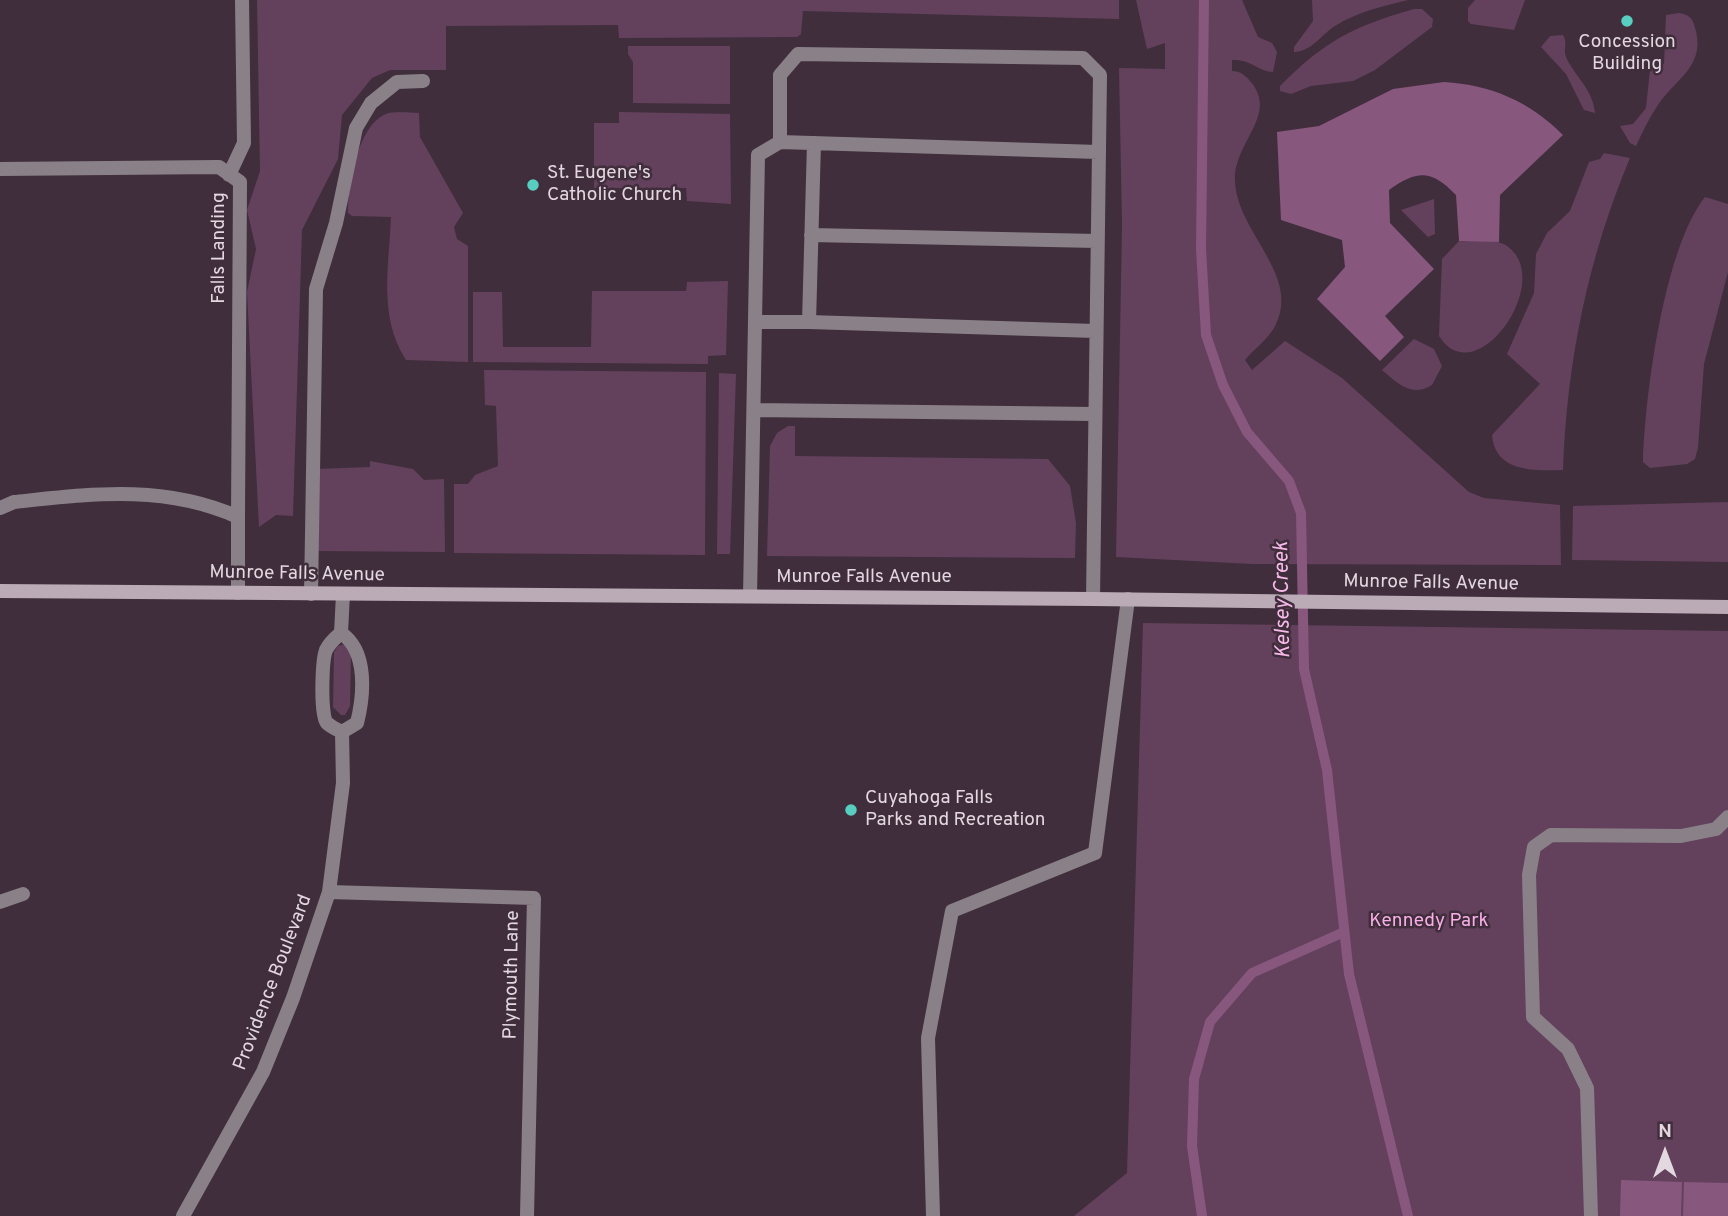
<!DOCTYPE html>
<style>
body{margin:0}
#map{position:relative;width:1728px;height:1216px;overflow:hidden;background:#402e3c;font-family:Overpass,sans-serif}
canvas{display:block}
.north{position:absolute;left:1630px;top:1118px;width:70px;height:70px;-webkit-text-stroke:5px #402e3c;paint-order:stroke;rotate:0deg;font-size:19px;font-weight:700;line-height:28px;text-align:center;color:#e3d7e0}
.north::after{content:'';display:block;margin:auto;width:24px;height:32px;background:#e3d7e0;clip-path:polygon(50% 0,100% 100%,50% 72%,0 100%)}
</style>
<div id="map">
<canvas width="1728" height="1216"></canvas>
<div class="north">N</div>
</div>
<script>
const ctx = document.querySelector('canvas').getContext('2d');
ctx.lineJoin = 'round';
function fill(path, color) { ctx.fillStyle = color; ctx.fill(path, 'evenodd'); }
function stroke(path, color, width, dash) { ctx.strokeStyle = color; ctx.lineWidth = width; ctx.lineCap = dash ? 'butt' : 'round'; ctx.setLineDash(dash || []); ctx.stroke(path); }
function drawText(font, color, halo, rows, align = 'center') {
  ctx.font = font + ' Overpass,sans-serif'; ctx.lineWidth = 5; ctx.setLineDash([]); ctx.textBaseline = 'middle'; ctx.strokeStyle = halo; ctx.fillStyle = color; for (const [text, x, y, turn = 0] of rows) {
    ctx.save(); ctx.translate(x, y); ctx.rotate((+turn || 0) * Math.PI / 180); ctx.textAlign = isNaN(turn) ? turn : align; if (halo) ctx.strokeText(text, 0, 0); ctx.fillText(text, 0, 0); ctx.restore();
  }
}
fill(new Path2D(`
 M257,0H1119V19L803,11L801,34L797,37L619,38L618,25L446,26V70H390L372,78L342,115L338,159L302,230L293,516L276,515L259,527L247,292L256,249L247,210L260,171Z
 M1136,0H1242L1258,37L1272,43L1277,52L1273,72C1257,71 1251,59 1232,60V71C1240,71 1245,75 1250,81C1279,114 1235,141 1235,179C1235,232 1304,276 1274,328C1267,340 1254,349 1245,360L1252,370L1285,341L1342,378L1469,492L1484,498L1560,505L1561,565L1252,564L1116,557L1122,225L1119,68L1165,69V43L1147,49Z
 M1312,0H1408C1383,6 1357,12 1335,26C1322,34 1311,52 1294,52V47L1313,21Z
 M1475,0H1525L1514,30L1471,24L1468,21V8Z
 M1414,9H1422L1433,19L1432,27L1375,70L1353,81L1311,86L1291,94L1280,91V86C1326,40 1352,27 1414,9Z
 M1679,13C1691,15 1693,19 1696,31C1705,68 1673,80 1656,108C1648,120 1642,133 1636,146L1630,143L1620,126L1633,124L1646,108L1650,70L1664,64L1666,15Z
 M1563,35C1568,43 1563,49 1566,57C1575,77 1593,89 1595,113L1584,110L1566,74L1541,47L1550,36Z
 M628,46H730V104L633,103V62L628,54Z
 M619,112L730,114L731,204L687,201L686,188H594V123H619Z
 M419,113L420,137L463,213L454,227L457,239L468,246V362L406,360C378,317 389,266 391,217L352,216L348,213C348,186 357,126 386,114C394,111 410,113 419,113Z
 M1604,153L1630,158C1588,258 1567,361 1563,470C1533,471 1495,472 1492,435L1540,384L1507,354L1534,293L1536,254L1547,233L1570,211L1589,162L1600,159Z
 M1705,197L1728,204V272L1704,364L1698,448L1695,459L1687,464L1650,468L1643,462C1645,395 1664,248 1705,197Z
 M1434,199L1435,234L1428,237L1401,210Z
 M1459,241C1473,242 1495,238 1507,246C1556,280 1476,395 1439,336L1442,259Z
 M728,281L726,355L708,356V364L473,362V292H502L503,347H591L592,291H686L687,282Z
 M1414,339L1434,349L1442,366L1432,385C1412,398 1397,383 1382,370Z
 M484,370L706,372L705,555L454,553V484H468L475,475L498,466L496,406L485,405Z
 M719,373L736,374L730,554H717Z
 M788,426H795V456L1048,459L1070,486L1076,523L1075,558L767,556L770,446L777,433Z
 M370,461L413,469L424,480L444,479L445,552L318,551V469L370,467Z
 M1728,502V562L1572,560L1573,506Z
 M1143,623L1728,631V1216H1074L1127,1173Z
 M345,644L351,652L350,706L345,715H341L333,707L334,652L338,646Z`), '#63415c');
fill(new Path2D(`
 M1444,82C1491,85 1529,101 1563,135L1500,195L1499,242L1459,241L1456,195C1432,170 1418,169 1389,190L1390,223L1434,269L1385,316L1404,337L1380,361L1317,299L1345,267L1342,240L1281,220L1277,132L1319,126L1393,89Z
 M1621,1180L1682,1182L1681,1216H1620Z
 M1684,1182L1728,1183V1216H1683Z`), '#88577e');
stroke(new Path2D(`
 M1204,0L1201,249L1206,335L1223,385L1247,432L1289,481L1301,513L1304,669L1327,770L1349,974L1408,1216
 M1202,1216L1192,1146L1194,1079L1210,1022L1252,973L1344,932`), '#88577e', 10);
stroke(new Path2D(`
 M780,142L1098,152
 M814,143L809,322L1095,331
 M0,169L219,167L240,182L238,517
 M229,175L244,143L242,0
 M811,235L1097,241
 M755,322H809
 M754,410L1094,414
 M0,508L14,502C92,494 164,484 238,517V593
 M311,594L316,289L336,223L356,128L371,103L397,82L423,81
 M750,596L758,155L780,142V75L798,54L1083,58L1100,75L1093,599
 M0,902L23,894
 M933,1216L928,1038L952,911L1095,853L1128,599
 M1591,1216L1587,1088L1568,1049L1533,1017L1529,875L1534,847L1551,835L1681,836L1716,829L1728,817`), '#8a8188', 14);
stroke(new Path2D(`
 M341,633C368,651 364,695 357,723L342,732
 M329,892L534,898L527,1216
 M183,1216L263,1072L293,998L329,892L343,783L342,732C338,730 331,727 327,723C320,716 322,660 326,650C330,642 335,638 341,633L343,594`), '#8a8188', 14);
stroke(new Path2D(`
 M0,591L1093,599L1728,607`), '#baabb6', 14);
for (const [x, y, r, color] of [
 [1627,21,7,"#58cec0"],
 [533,185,7,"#58cec0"],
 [851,810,7,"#58cec0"]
]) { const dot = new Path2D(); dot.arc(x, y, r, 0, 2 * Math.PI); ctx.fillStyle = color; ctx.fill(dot); stroke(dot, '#402e3c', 2.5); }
drawText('19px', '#e3d7e0', '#402e3c', [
 ["Concession",1627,43,"center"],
 ["Building",1627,65,"center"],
 ["St. Eugene's",547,174],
 ["Catholic Church",547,196],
 ["Cuyahoga Falls",865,799],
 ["Parks and Recreation",865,821]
], 'left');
drawText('19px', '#e3d7e0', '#402e3c', [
 ["Falls Landing",220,248,-90],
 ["Munroe Falls Avenue",297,575,1],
 ["Munroe Falls Avenue",864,578],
 ["Munroe Falls Avenue",1431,584,1],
 ["Plymouth Lane",513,975,-89],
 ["Providence Boulevard",274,983,-69]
]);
drawText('19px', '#f9aee8', '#402e3c', [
 ["Kennedy Park",1429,922]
]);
drawText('italic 21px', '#f7bae9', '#402e3c', [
 ["Kelsey Creek",1284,600,-91]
]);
</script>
